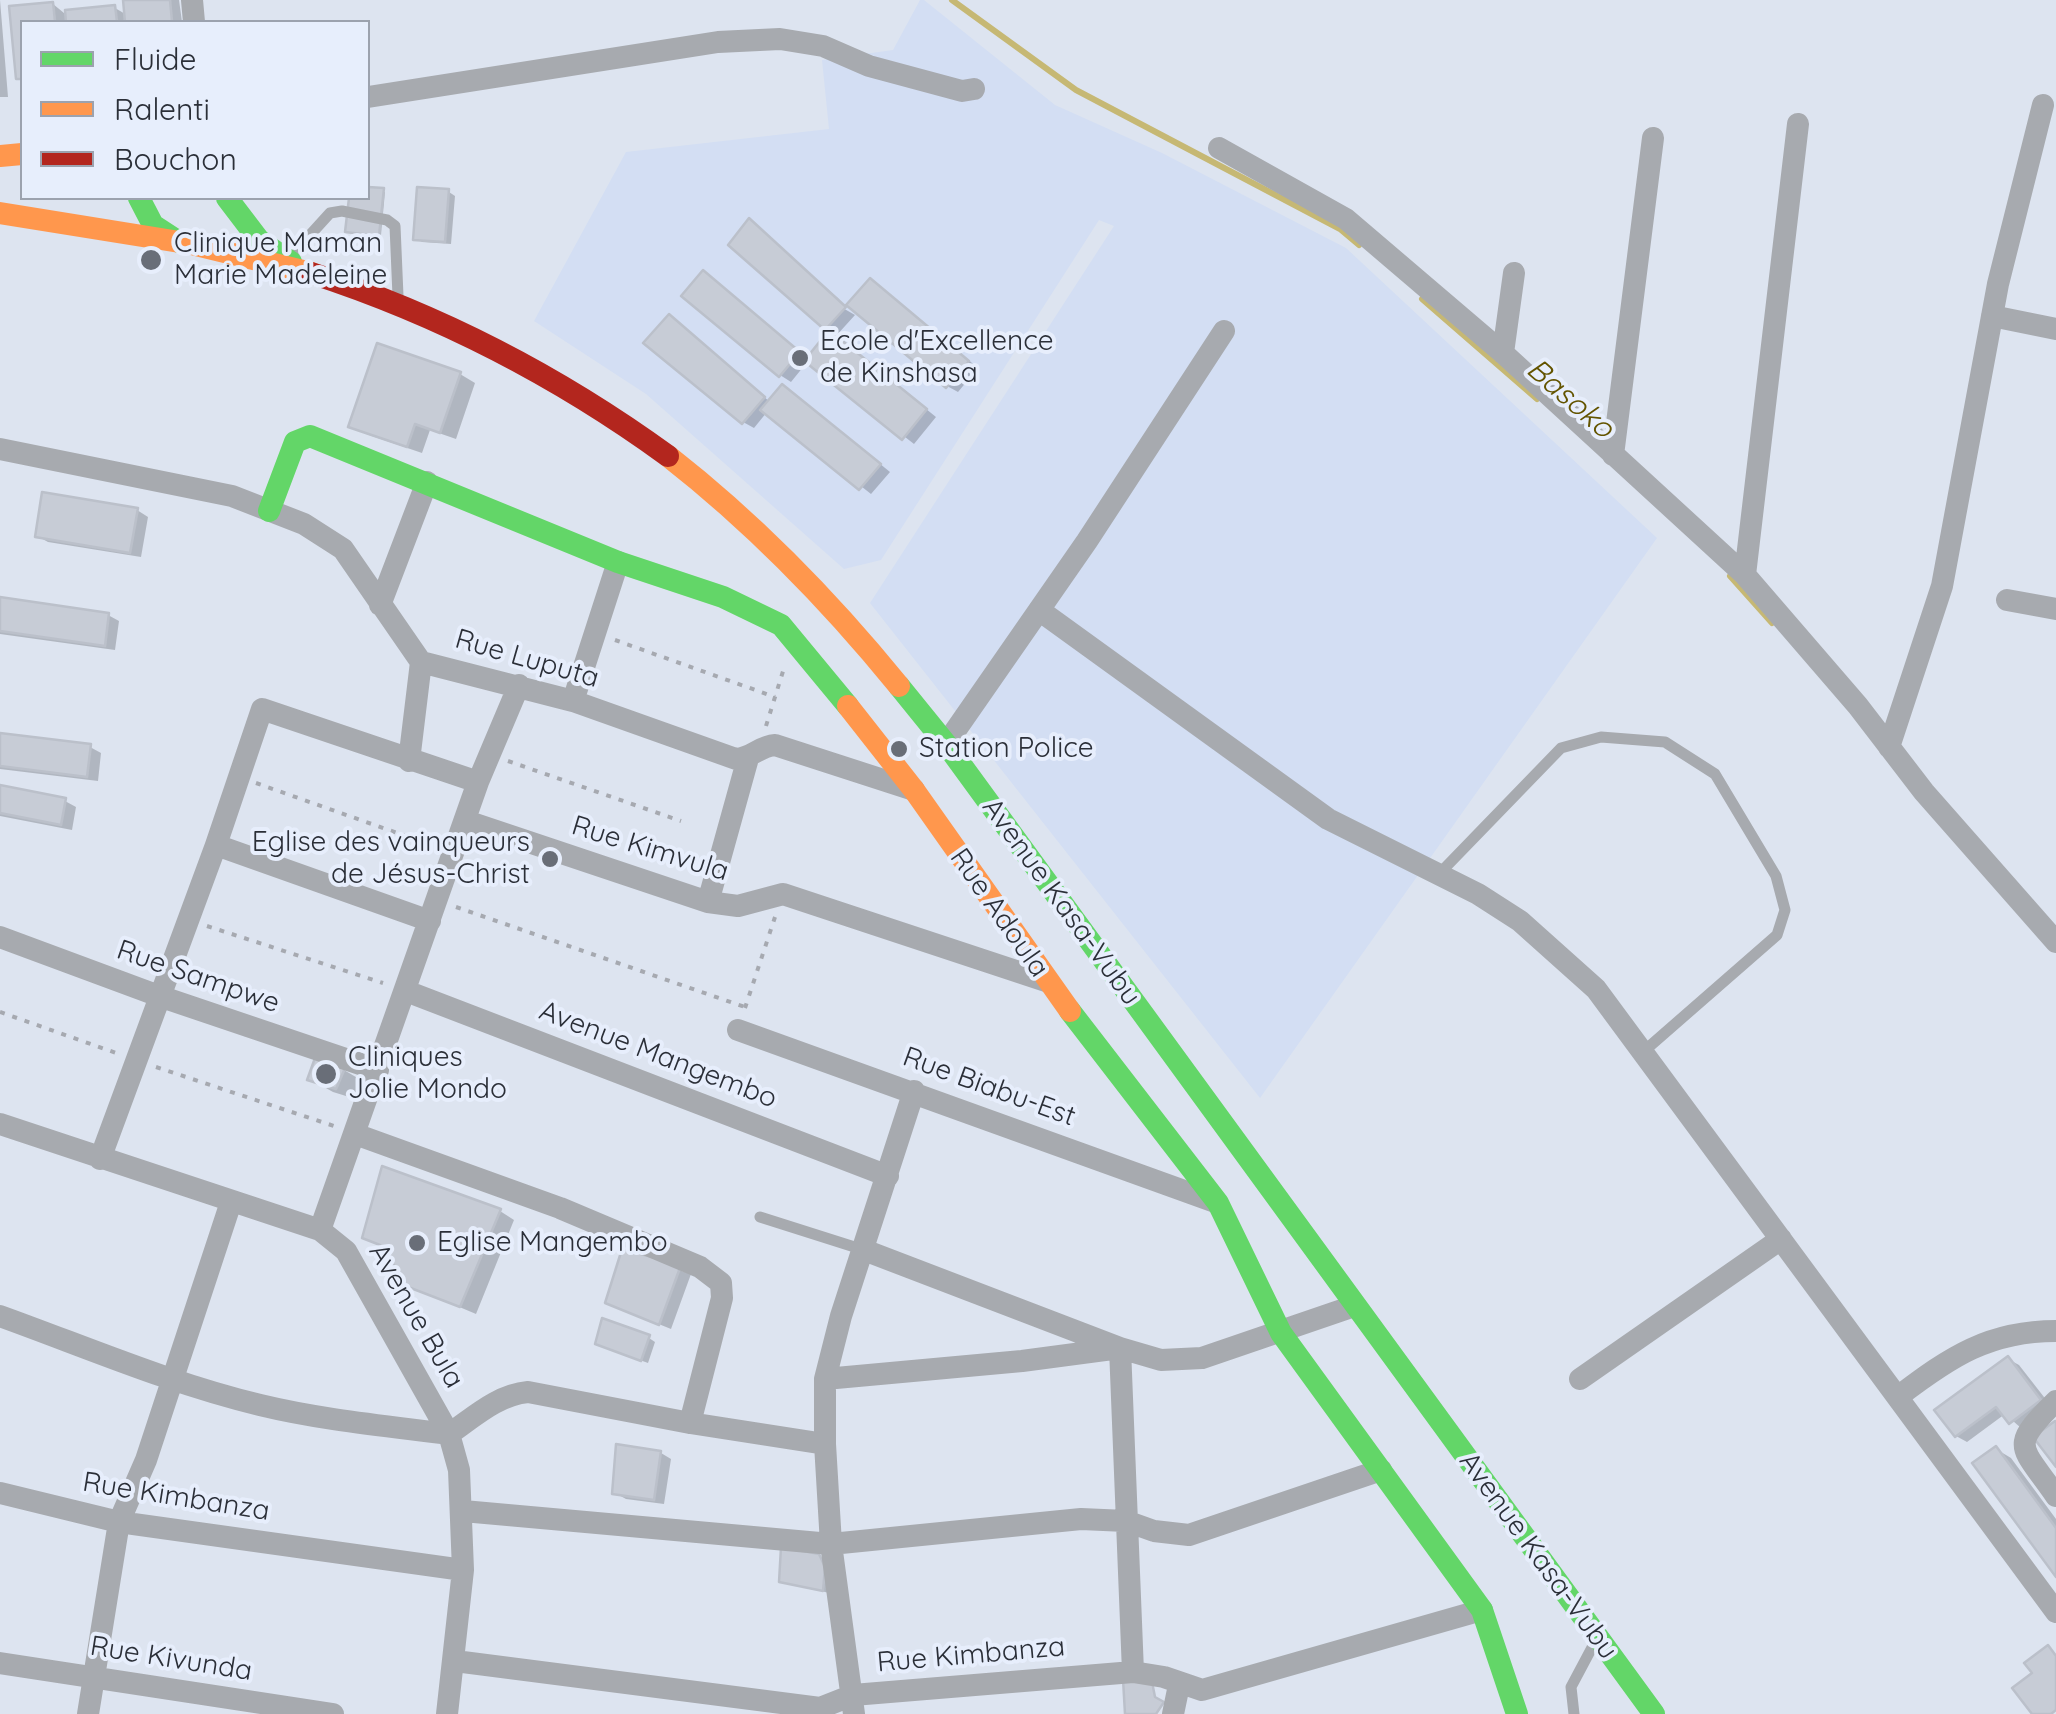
<!DOCTYPE html>
<meta charset="utf-8">
<style>
body{margin:0}
#map{position:relative;width:2056px;height:1714px;overflow:hidden;background:#dde4f0;font-family:Quicksand,sans-serif}
canvas{display:block}
.legend{position:absolute;left:20px;top:20px;width:350px;height:180px;box-sizing:border-box;background:#e7eefc;border:2px solid #9ca2ae;margin:0;padding:12px 18px;list-style:none;font-size:30px;color:#2b2f38}
.legend li{display:flex;align-items:center;gap:20px;height:50px}
.legend b{width:50px;border:2px solid #9ca2ae}
</style>
<div id="map">
<canvas width="2056" height="1714"></canvas>
<ul class="legend">
<li><b style="height:12px;background:#63d668"></b>Fluide</li>
<li><b style="height:12px;background:#ff974d"></b>Ralenti</li>
<li><b style="height:12px;background:#b3261e"></b>Bouchon</li>
</ul>
</div>
<script>
const ctx = document.querySelector('canvas').getContext('2d');
ctx.lineJoin = 'round';
function fill(path, color) { ctx.fillStyle = color; ctx.fill(path, 'evenodd'); }
function stroke(path, color, width, dash) { ctx.strokeStyle = color; ctx.lineWidth = width; ctx.lineCap = dash ? 'butt' : 'round'; ctx.setLineDash(dash || []); ctx.stroke(path); }
function drawText(font, color, halo, rows, align = 'center') {
  ctx.font = font + ' Quicksand,sans-serif'; ctx.lineWidth = 8; ctx.setLineDash([]); ctx.textBaseline = 'middle'; ctx.strokeStyle = halo; ctx.fillStyle = color; for (const [text, x, y, turn = 0] of rows) {
    ctx.save(); ctx.translate(x, y); ctx.rotate((+turn || 0) * Math.PI / 180); ctx.textAlign = isNaN(turn) ? turn : align; if (halo) ctx.strokeText(text, 0, 0); ctx.fillText(text, 0, 0); ctx.restore();
  }
}
fill(new Path2D(`
 M920,0H924L1055,105L1162,153L1346,248L1657,538L1260,1098L870,603L1114,226L1099,220L881,560L844,569L646,394L534,321L626,152L829,129L822,60L893,50Z`), '#d3def3');
fill(new Path2D(`
 M0,0L8,97H0Z
 M125,0H179L182,22H22V80L19,78L12,8L53,4L64,13L115,8L127,15Z
 M368,189L385,192L381,235L348,231L351,198H368Z
 M449,192L455,196L451,244L422,242L415,238Z
 M750,222L840,300L837,298L834,303L855,315L836,336L936,417L914,444L808,361L791,382L780,375L714,280L808,359L831,331Z
 M881,287L978,368L958,392L947,386Z
 M670,317L770,402L793,393L890,472L871,494L767,412L754,428L743,422Z
 M460,374L475,383L456,439L430,430L422,453L366,434L352,426Z
 M137,510L148,517L141,557L48,542L37,536Z
 M0,600L108,615L119,621L115,650L0,634Z
 M0,735L90,747L101,753L98,781L0,769Z
 M0,788L65,801L76,807L72,830L0,816Z
 M344,1070L366,1083L359,1100L333,1092L310,1079Z
 M500,1211L514,1220L476,1314L393,1279L394,1267L379,1259L382,1247L365,1237Z
 M624,1252L691,1274L671,1329L619,1308Z
 M649,1338L655,1342L648,1363L604,1347Z
 M2008,1359L2019,1365L2051,1406L2021,1428L2005,1414L1967,1442L1956,1436Z
 M1996,1449L2011,1458L2056,1519V1573Z
 M661,1453L671,1459L664,1504L626,1499L615,1493Z
 M818,1556L825,1561L829,1593L781,1581Z`), '#0003');
stroke(new Path2D(`
 M952,0L1076,90L1340,229L1359,245
 M1422,299L1537,399
 M1730,576L1772,623`), '#c6b874', 6);
const building = new Path2D(`
 M123,0H170L172,22H125Z
 M53,2L55,22H22V79H16L9,6Z
 M115,5L117,22H66L65,10Z
 M368,187L384,188L379,236L345,232L349,198H368Z
 M417,187L449,189L445,242L413,240Z
 M749,218L846,307L825,330L728,245Z
 M703,270L800,352L779,377L681,296Z
 M870,278L969,361L946,388L846,305Z
 M669,314L765,397L742,424L643,343Z
 M829,330L927,409L902,440L804,361Z
 M377,343L461,372L440,433L415,424L407,447L348,427Z
 M782,384L881,464L859,490L760,410Z
 M42,492L138,508L130,553L35,537Z
 M0,597L109,613L105,646L0,631Z
 M0,733L91,744L87,777L0,766Z
 M0,785L66,798L61,825L0,813Z
 M315,1058L345,1068L336,1089L307,1080Z
 M382,1166L501,1209L460,1307L390,1280L394,1265L376,1260L380,1245L362,1238Z
 M622,1249L681,1265L659,1325L605,1303Z
 M602,1318L650,1335L641,1361L595,1344Z
 M2008,1356L2041,1400L2009,1424L1996,1407L1955,1437L1934,1410Z
 M2055,1421H2056V1467L2033,1437Z
 M616,1444L661,1451L654,1500L612,1494Z
 M1996,1446L2056,1528V1577L1972,1463Z
 M781,1547L819,1554L825,1567L823,1591L779,1582Z
 M2048,1645L2056,1656V1710L2051,1714H2032L2012,1688L2032,1673L2024,1663Z
 M1151,1677L1155,1697L1164,1702L1156,1714H1125L1123,1679Z`);
fill(building, '#c7ccd6');
stroke(building, '#bbc0ca', 2.5);
stroke(new Path2D(`
 M615,640L775,697
 M766,726L784,668
 M508,761L681,821
 M256,783L431,845
 M456,907L745,1007
 M207,926L383,983
 M745,1008L775,917
 M0,1012L119,1054
 M156,1067L337,1127`), '#a6a9b0', 4, [5, 8]);
stroke(new Path2D(`
 M290,257L330,213L342,211L387,220L395,226L398,296
 M1438,875L1561,748L1601,737L1665,742L1715,774L1776,876L1785,910L1777,935L1643,1052
 M760,1217L864,1250
 M1574,1714L1571,1687L1596,1640`), '#a7aaaf', 11);
stroke(new Path2D(`
 M192,0L194,22
 M368,97L718,42L780,39L823,46L869,66L962,91L974,89
 M1219,148L1346,219L1503,353L1745,575L1858,706L1924,792L2056,942
 M1992,316L2056,329
 M1503,353L1514,273
 M0,449L232,496L304,524L343,549L421,662L573,701L736,759C753,758 759,746 775,745L914,790
 M1613,455L1653,138
 M1745,575L1798,124
 M2007,600L2056,609
 M380,605L427,482
 M1039,610L1328,819L1478,894L1520,921L1596,989L2056,1612
 M573,701L618,562
 M946,744L1087,541L1224,331
 M1889,747L1942,586L1998,284L2043,105
 M409,761L421,662
 M466,821L708,902L738,906L783,894L1046,981
 M216,845L430,921
 M708,902L748,758
 M0,937L159,996L378,1070
 M406,991L888,1176
 M738,1030L1215,1202
 M0,1124L320,1230L346,1251L449,1434L459,1470L463,1570L447,1714
 M355,1134L560,1208L700,1267L721,1283L722,1298L690,1423
 M100,1159L216,845L262,709L478,782
 M320,1230L478,782L519,685
 M864,1250L1120,1348L1133,1672
 M0,1316C86,1347 172,1384 260,1405C322,1420 387,1426 449,1434C474,1417 497,1395 528,1392L690,1423L825,1444
 M825,1379L1022,1361L1120,1348L1161,1360L1202,1358L1354,1306
 M1580,1379L1781,1239
 M1899,1396C1950,1357 1989,1331 2056,1331
 M2056,1401C2008,1448 2021,1445 2056,1496
 M0,1493L119,1522L463,1570
 M463,1511L831,1544L1081,1519L1126,1521L1154,1531L1189,1535L1381,1470
 M455,1661L820,1708L853,1695L1133,1672L1164,1677L1202,1690L1482,1610
 M0,1663L333,1714
 M88,1714L119,1522L146,1460L231,1202
 M854,1714L831,1544L825,1444V1379L841,1316L914,1091
 M1173,1714L1179,1685`), '#a7aaaf', 22);
stroke(new Path2D(`
 M139,198L153,225L179,242
 M227,198L259,240L291,262
 M269,511L295,442L310,436L618,562L723,597L781,625L848,706
 M899,686L946,744L1654,1714
 M1070,1011L1218,1203L1281,1333L1482,1610L1517,1714`), '#63d668', 22);
stroke(new Path2D(`
 M0,156L22,154
 M0,213L192,244L311,273
 M668,456C755,524 829,600 899,686
 M848,706L914,790L1070,1011`), '#ff974d', 22);
stroke(new Path2D(`
 M311,273C440,315 558,376 668,456`), '#b3261e', 22);
for (const [x, y, r, color] of [
 [151,260,12,"#696e78"],
 [800,358,10,"#696e78"],
 [899,749,10,"#696e78"],
 [550,859,10,"#696e78"],
 [326,1074,12,"#696e78"],
 [417,1243,10,"#696e78"]
]) { const dot = new Path2D(); dot.arc(x, y, r, 0, 2 * Math.PI); ctx.fillStyle = color; ctx.fill(dot); stroke(dot, '#e7eefc', 4); }
drawText('28px', '#2b2f38', '#e7eefc', [
 ["Clinique Maman",174,244],
 ["Marie Madeleine",174,276],
 ["Ecole d'Excellence",820,342],
 ["de Kinshasa",820,374],
 ["Station Police",919,749],
 ["Eglise des vainqueurs",530,843,"right"],
 ["de Jésus-Christ",530,875,"right"],
 ["Cliniques",348,1058],
 ["Jolie Mondo",348,1090],
 ["Eglise Mangembo",437,1243]
], 'left');
drawText('28px', '#2b2f38', '#e7eefc', [
 ["Rue Luputa",527,659,16],
 ["Rue Kimvula",650,849,17],
 ["Avenue Kasa-Vubu",1061,902,54],
 ["Rue Adoula",999,913,55],
 ["Rue Sampwe",198,977,19],
 ["Avenue Mangembo",658,1055,21],
 ["Rue Biabu-Est",989,1087,20],
 ["Avenue Bula",416,1316,60],
 ["Rue Kimbanza",176,1497,9],
 ["Avenue Kasa-Vubu",1538,1556,54],
 ["Rue Kimbanza",971,1655,-5],
 ["Rue Kivunda",171,1659,9]
]);
drawText('italic 30px', '#635400', '#e7eefc', [
 ["Basoko",1570,399,41]
]);
</script>
